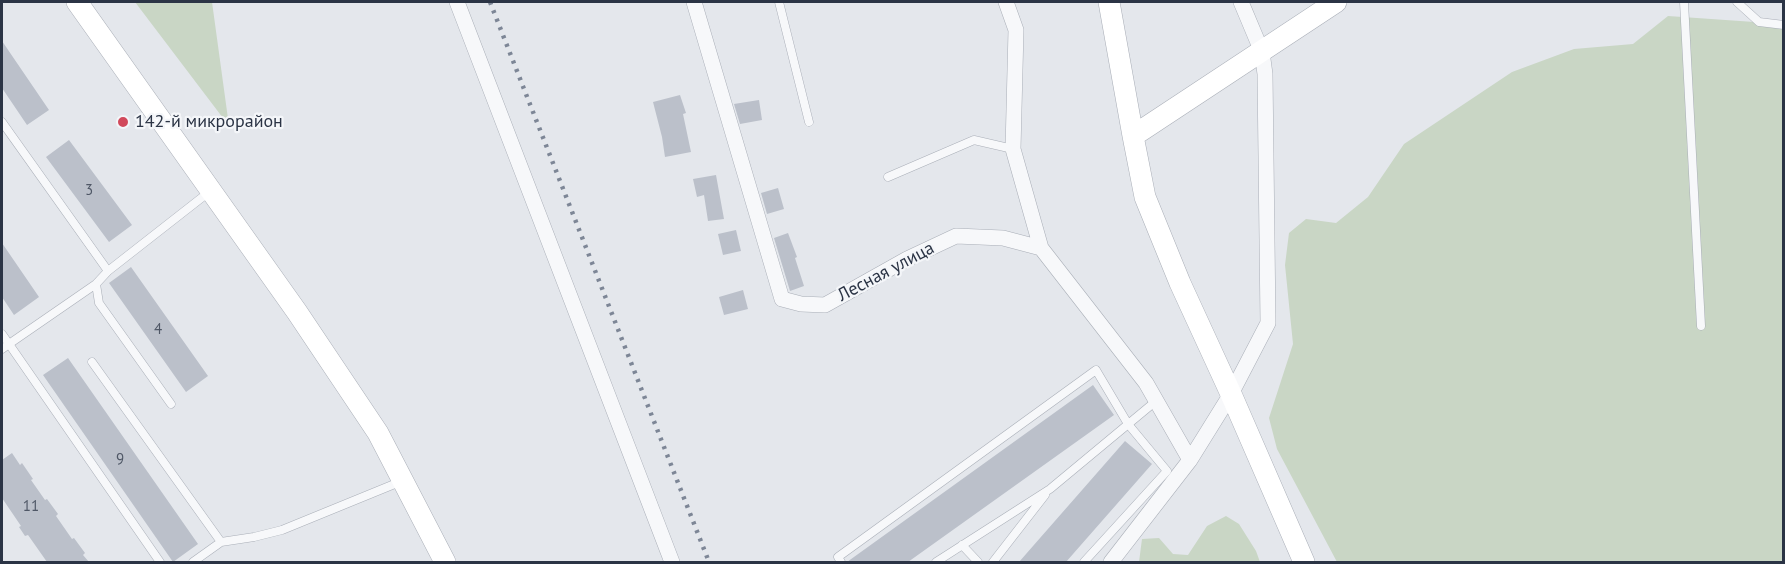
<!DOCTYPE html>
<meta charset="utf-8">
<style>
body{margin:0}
#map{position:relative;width:1785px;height:564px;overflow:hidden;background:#e4e7ec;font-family:"PT Sans",sans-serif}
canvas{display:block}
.frame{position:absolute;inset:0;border:3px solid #2b3445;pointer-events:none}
</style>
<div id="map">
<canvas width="1785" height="564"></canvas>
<div class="frame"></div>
</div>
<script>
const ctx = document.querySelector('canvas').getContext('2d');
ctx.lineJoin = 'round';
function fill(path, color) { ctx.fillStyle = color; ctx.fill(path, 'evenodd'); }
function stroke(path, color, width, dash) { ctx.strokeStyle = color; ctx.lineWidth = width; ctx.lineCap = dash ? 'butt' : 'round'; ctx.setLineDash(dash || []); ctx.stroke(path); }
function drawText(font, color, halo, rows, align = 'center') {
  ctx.font = font + ' "PT Sans",sans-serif'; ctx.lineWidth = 4.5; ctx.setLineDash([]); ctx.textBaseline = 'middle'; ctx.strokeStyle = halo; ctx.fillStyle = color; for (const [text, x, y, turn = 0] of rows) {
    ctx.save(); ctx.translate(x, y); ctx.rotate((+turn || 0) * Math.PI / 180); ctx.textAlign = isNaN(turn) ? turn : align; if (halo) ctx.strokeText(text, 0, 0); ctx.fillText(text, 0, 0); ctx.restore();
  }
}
fill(new Path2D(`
 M135,2H212L229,126Z
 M1668,16L1783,24V562H1337L1277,449L1269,418L1293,344L1285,265L1289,233L1306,219L1336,223L1368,197L1404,144L1512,72L1574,49L1633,44Z
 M1226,516L1239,524L1256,551L1260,562H1139L1142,539L1159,538L1173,554L1188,555L1207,526Z`), '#c9d6c5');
fill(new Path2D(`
 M2,41L49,110L27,125L2,88Z
 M680,95L686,113L683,114L691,152L665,157L662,137L653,102Z
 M759,100L762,120L740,124L734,104Z
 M69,140L132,225L109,242L46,157Z
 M716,175L724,219L708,221L704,195L697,197L693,179Z
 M778,188L784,209L767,214L761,193Z
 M736,230L741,251L723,255L718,234Z
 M788,233L797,257L795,258L804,286L790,291L774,238Z
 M2,243L39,297L14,315L2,297Z
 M131,267L208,376L186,392L109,283Z
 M743,290L748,309L724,315L719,297Z
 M68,358L198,544L173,562L43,375Z
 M1093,385L1114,415L908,562H847Z
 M1125,441L1152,464L1066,562H1019Z
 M12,453L20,465L22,463L33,479L31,480L45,500L47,499L58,514L56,516L72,539L74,538L85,553L83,555L89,562H47L28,535L25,536L19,527L21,526L2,498V460Z`), '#bbc0ca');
const lane = new Path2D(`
 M779,2L809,122
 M1684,2L1701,326
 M1737,2L1759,22L1784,25
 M2,122L108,271
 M888,177L974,140L1013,149
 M96,284L9,344L160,562
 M2,334L9,344L2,349
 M92,362L221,542
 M171,404L99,303L96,284L108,271L209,192
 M962,545L978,562
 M193,562L221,542L254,537L282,530L402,481
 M841,562L838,557L1096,370L1128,424L1167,471L1084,562
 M936,562L1050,489L1156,401
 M993,562L1045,495`);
const street = new Path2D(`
 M457,2L672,562
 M694,2L782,299L801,304L825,305L907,259L956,236L1003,238L1041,248L1146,383L1190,460
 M1006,2L1016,30L1013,149L1041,248
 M1111,562L1190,460L1231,394L1268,323L1265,74L1262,52L1241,2`);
const secondary = new Path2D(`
 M77,2L297,312L378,433L445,562
 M1109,2L1133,136L1145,197L1180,283L1231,394L1304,562
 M1133,136L1336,2`);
stroke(lane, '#a9aeb7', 9);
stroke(street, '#a9aeb7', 16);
stroke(secondary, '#a9aeb7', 22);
stroke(lane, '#f7f8fa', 8);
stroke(street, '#f7f8fa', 15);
stroke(secondary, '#fff', 21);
stroke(new Path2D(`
 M490,2L709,562`), '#7d8696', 4.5, [3, 6]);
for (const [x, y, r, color] of [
 [123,122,6,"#d1495b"]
]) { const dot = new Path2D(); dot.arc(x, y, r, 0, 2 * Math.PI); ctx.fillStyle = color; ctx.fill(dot); stroke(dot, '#f4f6f9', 2); }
drawText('15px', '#4f5766', null, [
 ["3",89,191],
 ["4",158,330],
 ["9",120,460],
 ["11",31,507]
]);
drawText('18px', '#2b3445', '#f4f6f9', [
 ["142-й микрорайон",135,122]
], 'left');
drawText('18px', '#2b3445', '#f4f6f9', [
 ["Лесная улица",886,272,-28]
]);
</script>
